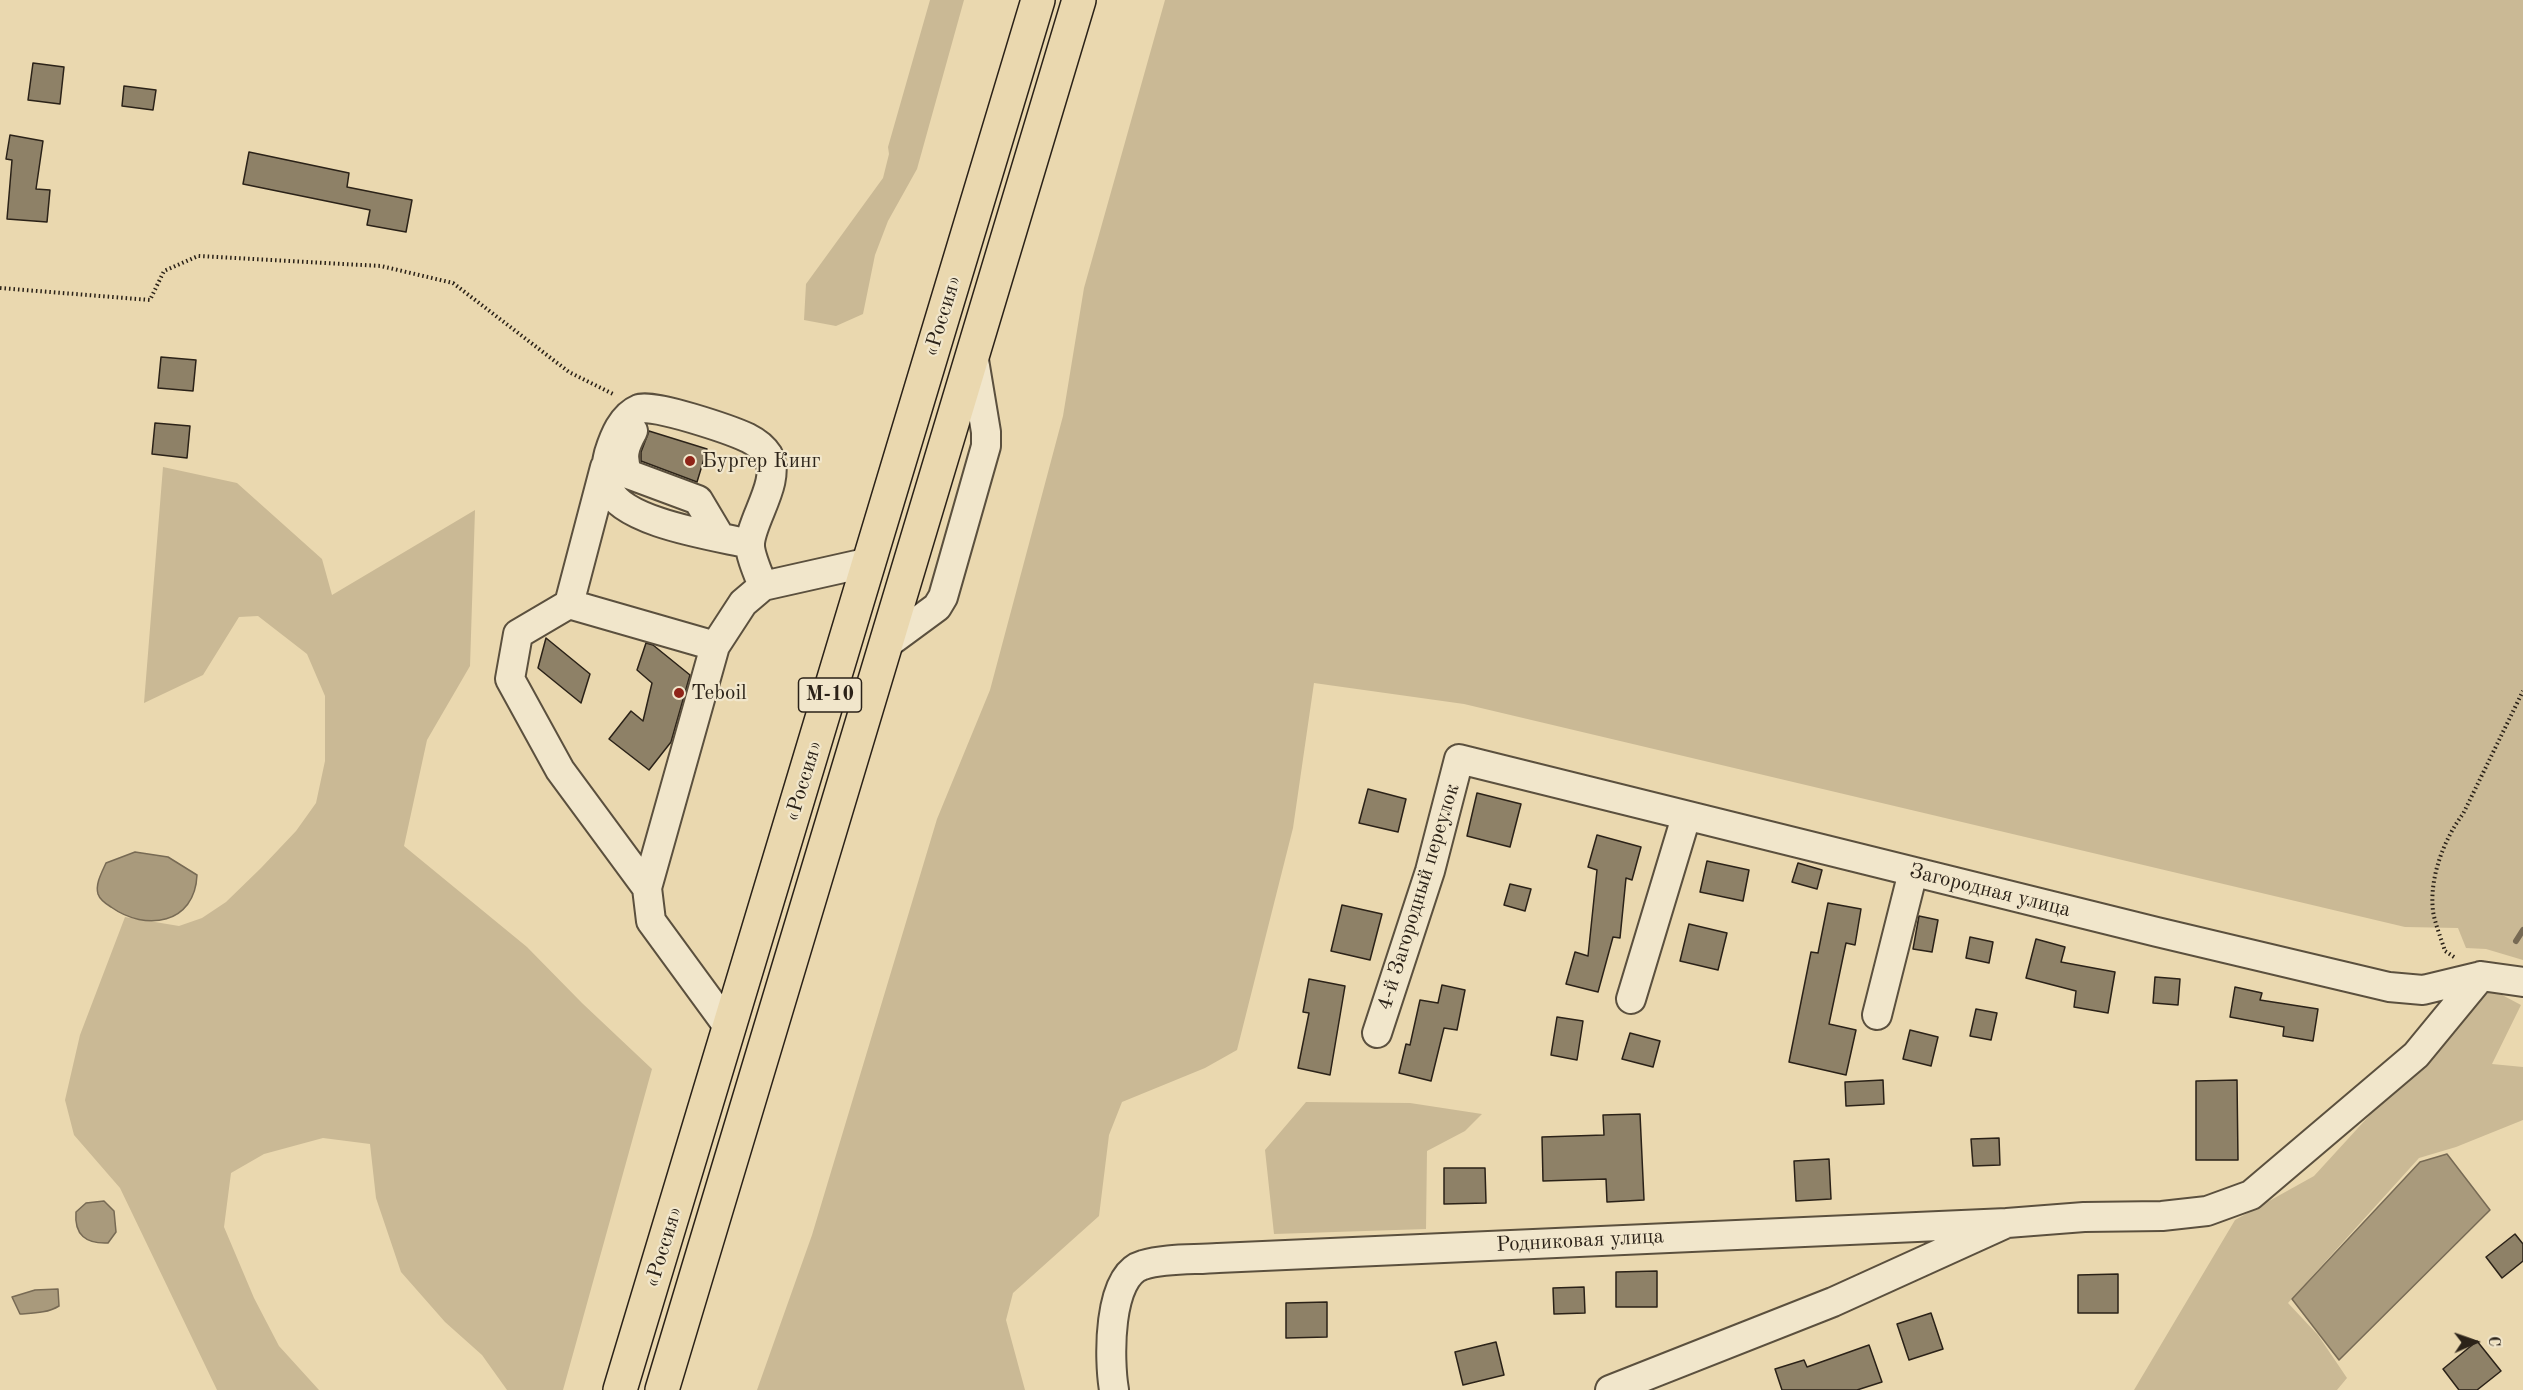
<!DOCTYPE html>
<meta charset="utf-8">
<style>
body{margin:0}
#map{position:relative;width:2523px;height:1390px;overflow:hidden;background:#ead8af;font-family:"Old Standard TT",serif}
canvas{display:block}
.north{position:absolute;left:2445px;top:1312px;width:60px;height:60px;-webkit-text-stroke:4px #f1e6cb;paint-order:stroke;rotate:88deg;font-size:16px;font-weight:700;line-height:24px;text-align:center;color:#2b2218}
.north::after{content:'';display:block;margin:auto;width:21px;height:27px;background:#2b2218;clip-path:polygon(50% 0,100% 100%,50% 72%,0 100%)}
</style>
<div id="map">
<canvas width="2523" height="1390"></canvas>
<div class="north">С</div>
</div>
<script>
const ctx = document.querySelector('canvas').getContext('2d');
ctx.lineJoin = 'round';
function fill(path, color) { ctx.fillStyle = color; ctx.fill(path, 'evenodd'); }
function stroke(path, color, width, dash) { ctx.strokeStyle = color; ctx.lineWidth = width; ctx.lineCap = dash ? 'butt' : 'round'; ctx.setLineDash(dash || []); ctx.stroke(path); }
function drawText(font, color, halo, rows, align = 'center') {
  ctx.font = font + ' "Old Standard TT",serif'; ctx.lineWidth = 4.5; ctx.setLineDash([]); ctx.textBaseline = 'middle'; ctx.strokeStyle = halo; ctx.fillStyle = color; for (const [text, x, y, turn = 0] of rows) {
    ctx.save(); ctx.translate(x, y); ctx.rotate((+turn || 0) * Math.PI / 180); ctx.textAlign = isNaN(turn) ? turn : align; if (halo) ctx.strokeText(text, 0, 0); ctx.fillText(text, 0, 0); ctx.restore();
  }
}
fill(new Path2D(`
 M930,0H964L917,169L888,221L875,255L863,314L836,326L804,320L806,284L883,178L889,154L888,147Z
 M1165,0H2523V960L2486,949L2466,948L2458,928L2405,927L1464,704L1314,683L1293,828L1237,1050L1205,1068L1122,1102L1109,1135L1099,1216L1013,1293L1006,1320L1025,1390H757L812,1235L937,819L990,690L1063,416L1084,288Z
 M163,467L237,483L322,559L332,595L475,510L470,666L427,740L404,846L527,947L582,1003L652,1069L563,1390H507L482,1355L445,1322L401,1272L376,1198L370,1144L323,1138L264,1154L231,1173L224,1227L254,1298L279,1346L319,1390H217L120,1188L74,1135L65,1100L80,1035L125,917L179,926L202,918L226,902L261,868L296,831L316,803L325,761V696L307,654L258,616L239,617L203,675L144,703Z
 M2487,987L2521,1005L2492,1064L2523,1067V1120L2456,1147L2419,1158L2288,1303L2318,1335L2347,1378L2337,1390H2134L2235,1220L2314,1176Z
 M1306,1102L1410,1103L1482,1114L1465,1131L1427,1151L1426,1229L1274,1234L1265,1150Z`), '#cab995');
const water = new Path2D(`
 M135,852L168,857L197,875C195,924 146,932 111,907C106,904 100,900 98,894C95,884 102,872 106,863Z
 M2447,1154L2490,1210L2339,1360L2292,1299L2420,1162Z
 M104,1201L114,1211L116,1232L108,1243C86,1244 74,1235 76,1212L86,1203Z
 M58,1289L59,1306C48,1313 34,1313 20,1314L12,1297L35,1290Z`);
fill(water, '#a99a7c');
stroke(water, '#776a54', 1.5);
stroke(new Path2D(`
 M2516,941L2523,930`), '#776a54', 6);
const building = new Path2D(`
 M33,63L64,67L60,104L28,100Z
 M124,86L156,90L153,110L122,106Z
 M10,135L43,141L36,189L50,190L47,222L7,219L12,160L6,159Z
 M249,152L349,173L347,187L412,200L406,232L367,225L370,210L243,184Z
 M161,357L196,360L193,391L158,388Z
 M155,423L190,426L187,458L152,454Z
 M649,431L707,449L697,482L641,461V452Z
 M546,638L590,674L581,703L538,668Z
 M646,643L653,645L690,675L671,742L649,770L609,739L631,711L643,721L652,683L637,670Z
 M1368,789L1406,799L1398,832L1359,823Z
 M1477,793L1521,804L1510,847L1467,836Z
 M1597,835L1641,847L1632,880L1626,878L1620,938L1613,937L1598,992L1566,984L1575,952L1588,956L1597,870L1588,867Z
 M1707,861L1749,870L1743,901L1700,892Z
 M1798,863L1822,870L1817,889L1792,882Z
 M1510,884L1531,889L1525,911L1504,905Z
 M1828,903L1861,909L1855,945L1846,943L1829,1024L1856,1030L1846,1075L1789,1062L1811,952L1818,953Z
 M1342,905L1382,914L1370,960L1331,951Z
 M1919,916L1938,920L1932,952L1913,949Z
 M1689,924L1727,933L1718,970L1680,961Z
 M1970,937L1993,942L1989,963L1966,958Z
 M2036,939L2065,947L2061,962L2115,972L2108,1013L2074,1007L2076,991L2026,978Z
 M2155,977L2180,979L2178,1005L2153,1003Z
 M1309,979L1345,986L1330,1075L1298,1068L1309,1013L1303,1012Z
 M1442,985L1465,990L1457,1030L1444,1028L1431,1081L1399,1073L1406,1044L1410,1045L1420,1000L1438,1003Z
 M2235,987L2262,993L2260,1000L2318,1009L2313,1041L2283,1036L2284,1027L2230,1017Z
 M1976,1009L1997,1013L1991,1040L1970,1036Z
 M1557,1017L1583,1021L1577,1060L1551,1055Z
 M1910,1030L1938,1037L1931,1066L1903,1059Z
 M1630,1033L1660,1041L1653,1067L1622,1059Z
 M1883,1080L1884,1104L1846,1106L1845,1082Z
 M2237,1080L2238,1160H2196V1081Z
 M1640,1114L1644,1200L1607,1202L1606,1179L1543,1181L1542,1137L1604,1135L1603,1115Z
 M1999,1138L2000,1165L1973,1166L1971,1139Z
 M1829,1159L1831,1199L1796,1201L1794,1161Z
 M1444,1168H1485L1486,1203L1444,1204Z
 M2515,1234L2523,1244V1261L2502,1278L2486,1257Z
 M1657,1271V1307H1616V1272Z
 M2118,1274V1313H2078V1275Z
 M1584,1287L1585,1313L1554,1314L1553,1288Z
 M1327,1302V1337L1286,1338V1303Z
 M1931,1313L1943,1349L1909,1360L1897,1324Z
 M2477,1341L2501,1371L2477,1390H2459L2443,1369Z
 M1496,1342L1504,1375L1463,1385L1455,1352Z
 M1869,1345L1882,1382L1857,1390H1782L1775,1369L1804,1360L1807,1367Z`);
fill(building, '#8e8167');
stroke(building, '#2b2218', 1.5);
const minor = new Path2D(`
 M633,431C624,447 621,457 628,474L698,500L720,537
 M750,544C716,536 623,523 609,489C604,477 606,465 609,453C614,437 622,416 639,409C652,403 731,430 748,438C756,442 763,447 768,455C782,480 752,518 750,543C749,553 759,576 763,586
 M569,604L605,467
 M884,646L937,607L943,597L986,446V432L973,354
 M647,888L560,770L510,679L518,634L569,604L715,646
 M1631,999L1686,817
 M1877,1015L1913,872
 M730,1029L651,921L647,888L715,646L743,603L763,586L870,562
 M1377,1033L1430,871L1459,759L2157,932L2389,987L2423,990L2481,976L2523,982
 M1114,1390C1109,1361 1107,1275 1143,1265C1166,1258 1194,1260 1218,1258L2007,1223
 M1610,1390L1833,1302L2007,1223L2084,1217L2162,1216L2207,1211L2251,1195L2416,1055L2481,976`);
const highway = new Path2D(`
 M620,1390L1038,0
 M662,1390L1079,0`);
stroke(minor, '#5b503e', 32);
stroke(highway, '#2b2218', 36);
stroke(new Path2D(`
 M0,288L150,300L164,271L198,256L381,266L453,283L569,372L615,395
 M2454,957L2445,951C2441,938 2435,924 2433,911C2429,878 2444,839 2463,814L2523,691`), '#2b2218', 4, [1.5, 3]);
stroke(minor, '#f1e6cb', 28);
stroke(highway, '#ead8af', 33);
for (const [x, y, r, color] of [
 [690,461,6,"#8f2418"],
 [679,693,6,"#8f2418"]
]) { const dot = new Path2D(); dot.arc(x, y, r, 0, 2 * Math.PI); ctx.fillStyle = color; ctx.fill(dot); stroke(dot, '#f1e6cb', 2); }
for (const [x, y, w] of [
 [830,695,63]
]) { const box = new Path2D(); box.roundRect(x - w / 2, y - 17, w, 34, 4.5); ctx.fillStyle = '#f1e6cb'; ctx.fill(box); stroke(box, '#2b2218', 1.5); }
drawText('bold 20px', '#2b2218', null, [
 ["М-10",830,695]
]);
drawText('21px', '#2b2218', '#f1e6cb', [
 ["«Россия»",943,316,-73],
 ["«Россия»",804,781,-73],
 ["Загородная улица",1990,891,14],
 ["4-й Загородный переулок",1419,897,-73],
 ["Родниковая улица",1580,1241,-3],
 ["«Россия»",664,1247,-73]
]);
drawText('21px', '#2b2218', '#f1e6cb', [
 ["Бургер Кинг",702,461],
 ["Teboil",691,693]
], 'left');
</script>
